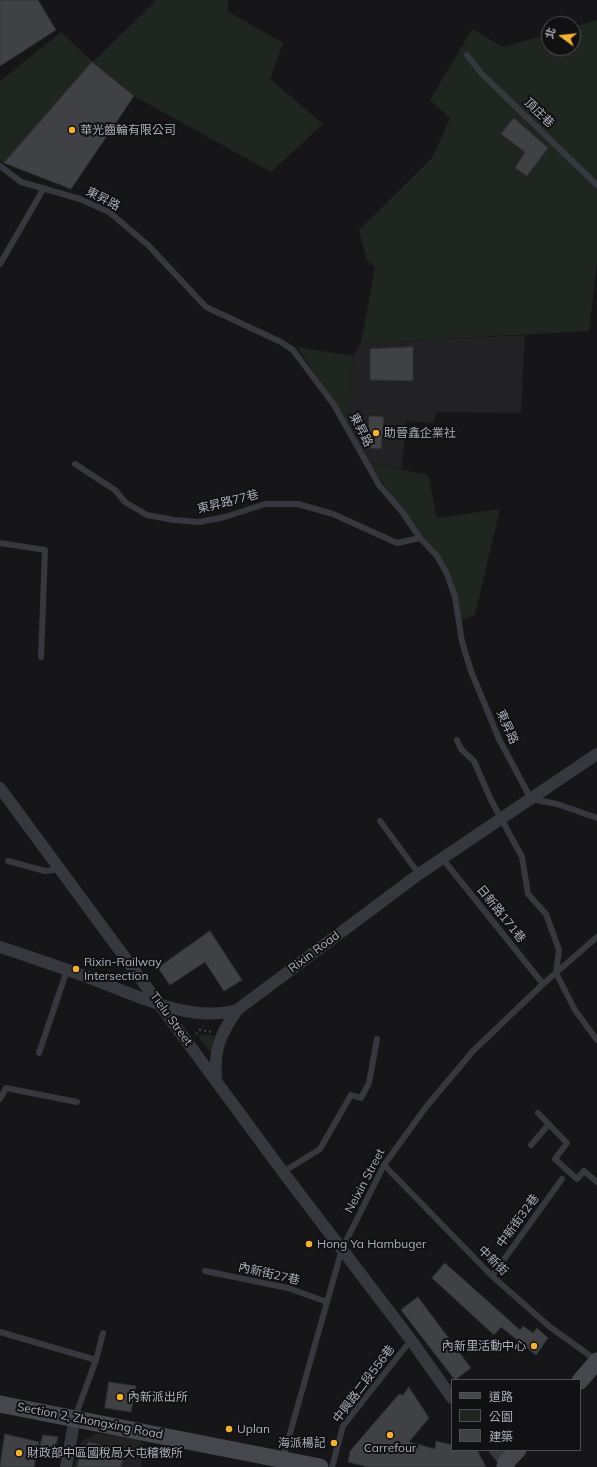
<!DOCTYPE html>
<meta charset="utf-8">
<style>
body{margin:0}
#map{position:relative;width:597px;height:1467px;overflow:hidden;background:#161618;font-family:Mulish,"Noto Sans TC",sans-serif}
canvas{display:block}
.legend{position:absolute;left:451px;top:1379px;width:130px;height:72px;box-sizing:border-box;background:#111113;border:1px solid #4d4f55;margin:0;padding:5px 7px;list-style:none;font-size:12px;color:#a8adb8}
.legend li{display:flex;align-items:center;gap:8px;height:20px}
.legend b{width:20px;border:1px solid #4d4f55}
.north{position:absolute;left:541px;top:16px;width:40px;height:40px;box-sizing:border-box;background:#111113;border:1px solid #4d4f55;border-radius:50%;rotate:285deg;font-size:11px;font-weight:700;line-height:16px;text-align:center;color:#a8adb8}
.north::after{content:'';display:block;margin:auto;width:14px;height:18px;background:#f2b134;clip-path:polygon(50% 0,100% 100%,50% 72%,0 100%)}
</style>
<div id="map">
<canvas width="597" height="1467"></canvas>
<ul class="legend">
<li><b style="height:5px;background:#45474d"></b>道路</li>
<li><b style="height:11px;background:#1e261f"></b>公園</li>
<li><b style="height:11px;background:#404145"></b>建築</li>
</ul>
<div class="north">北</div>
</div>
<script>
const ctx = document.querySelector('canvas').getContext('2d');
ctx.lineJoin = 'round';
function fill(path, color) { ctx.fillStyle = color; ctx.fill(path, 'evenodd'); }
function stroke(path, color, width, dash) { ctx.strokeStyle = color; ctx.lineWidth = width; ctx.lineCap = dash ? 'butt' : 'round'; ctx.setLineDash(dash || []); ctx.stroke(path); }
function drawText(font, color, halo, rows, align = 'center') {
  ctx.font = font + ' Mulish,"Noto Sans TC",sans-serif'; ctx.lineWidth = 4; ctx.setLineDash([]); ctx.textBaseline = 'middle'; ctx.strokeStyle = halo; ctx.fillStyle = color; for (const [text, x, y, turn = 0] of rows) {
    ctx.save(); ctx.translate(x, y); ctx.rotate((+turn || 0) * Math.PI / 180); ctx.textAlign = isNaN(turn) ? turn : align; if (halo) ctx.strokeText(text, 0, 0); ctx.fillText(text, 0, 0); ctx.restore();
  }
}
fill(new Path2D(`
 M525,335L521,413L436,412L434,423L406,421L402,469L369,463L348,423L353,356L361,343Z
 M96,1433L140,1440L145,1447L141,1467H74L78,1448L82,1441Z`), '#222225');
fill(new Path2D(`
 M156,0H229L227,11L283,43L270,79L323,124L271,172L134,96L92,62L3,164L0,160V81L61,32L93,62Z
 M597,20V262L589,331L361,343L375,267L367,261L359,230L432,158L450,118L430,100L472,29L503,47L549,34V48H573V27Z
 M297,347L353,356L348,423Z
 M369,463L428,475L437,518L500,509L475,615L459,621L446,575Z
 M205,1034L214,1036L211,1051H209L198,1036Z`), '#1e261f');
const building = new Path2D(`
 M0,0H38L56,30L0,66Z
 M92,62L134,96L71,189L4,163Z
 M514,118L548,148L527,176L515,168L525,152L501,134Z
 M413,347V381L370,380V349Z
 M369,416L384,417L381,449L369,448Z
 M210,931L242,980L224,991L205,962L170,985L158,968Z
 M445,1263L520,1330L523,1326L533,1333L537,1328L548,1338L536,1355L501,1327L494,1335L432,1278Z
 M418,1297L471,1368L455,1380L401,1310Z
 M109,1382L136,1386L131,1412L105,1408Z
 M409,1387L429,1418L409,1442L435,1449L436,1441L452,1445V1450H477L486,1467H368L348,1462L350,1451L399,1394L403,1395Z
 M5,1434L39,1442L34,1467H0Z
 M43,1435L58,1437L54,1452L39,1450Z
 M89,1442L125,1451L121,1467H77L81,1450Z`);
fill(building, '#404145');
stroke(building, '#303034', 1);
stroke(new Path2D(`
 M199,1030L212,1032
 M196,1034L203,1026`), '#3d3f44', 2, [2, 3]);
stroke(new Path2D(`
 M467,55L481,73L597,185
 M0,166L21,182L80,199L109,212L148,245L206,307L281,342L293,350L334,405L379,485L403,513L420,538L437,556L447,574L455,597L462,642L471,671L499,739L531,799L557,804L597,818
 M0,264L44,188
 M75,464L115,490L125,502L147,515L174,520L199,522L225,517L265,504H298L333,514L397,543L420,538
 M0,543L45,550L41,657
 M457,740L461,749L474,761L491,800L522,857L528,894L546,914L559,950L556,973L575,1010L597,1040
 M380,821L419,874
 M442,858L543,984
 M8,861L45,871L61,869
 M39,1053L67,970
 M0,1099L6,1088L77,1102
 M538,1113L567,1143L555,1159L577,1179L584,1171L597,1182
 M531,1145L549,1124
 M384,1165L492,1276L550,1327L596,1360
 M283,1172L320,1149L351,1095L361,1098L369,1083L377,1039
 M205,1271L288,1288L327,1302
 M492,1276L562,1179
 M0,1332L96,1360
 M75,1417L96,1360L103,1333
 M283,1458L342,1249L384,1165L426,1107L473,1051L543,984L597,937
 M332,1467L343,1426L411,1340`), '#37383d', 6);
stroke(new Path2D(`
 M0,788L283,1172L411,1340L452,1398
 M0,947C30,957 60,967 90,978C133,994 191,1024 237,1010L419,874L597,754
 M216,1081C214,1050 219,1036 237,1010
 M495,1450L509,1467
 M66,1467L75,1417`), '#37383d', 12);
stroke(new Path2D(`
 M580,1381L597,1361
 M0,1404L320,1467
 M505,1467L506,1462L518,1450`), '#45474d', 17);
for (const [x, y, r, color] of [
 [72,130,4,"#f2b134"],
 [376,433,4,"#f2b134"],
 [76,969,4,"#f2b134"],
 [309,1244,4,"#f2b134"],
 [534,1346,4,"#f2b134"],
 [120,1397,4,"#f2b134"],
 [229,1429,4,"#f2b134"],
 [390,1435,4,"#f2b134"],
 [334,1443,4,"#f2b134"],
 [19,1453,4,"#f2b134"]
]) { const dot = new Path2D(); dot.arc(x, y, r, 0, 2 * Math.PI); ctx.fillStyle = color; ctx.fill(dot); stroke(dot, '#111113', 1.5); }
drawText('12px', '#a8adb8', '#111113', [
 ["頂庄巷",539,113,44],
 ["東昇路",103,199,27],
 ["東昇路",361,430,63],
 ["東昇路77巷",228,502,-14],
 ["東昇路",507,727,66],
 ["日新路171巷",501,914,51],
 ["Rixin Road",314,952,-37],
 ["Tielu Street",171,1019,54],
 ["Neixin Street",365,1181,-62],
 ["中新街32巷",518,1221,-54],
 ["中新街",493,1261,44],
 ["內新街27巷",269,1274,13],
 ["中興路二段556巷",364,1384,-53],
 ["Section 2, Zhongxing Road",90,1421,11]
]);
drawText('12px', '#a8adb8', '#111113', [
 ["華光齒輪有限公司",80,130],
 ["助晉鑫企業社",384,433],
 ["Rixin-Railway",84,962],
 ["Intersection",84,976],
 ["Hong Ya Hambuger",317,1244],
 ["內新里活動中心",526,1346,"right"],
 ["內新派出所",128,1397],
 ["Uplan",237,1429],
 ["海派楊記",326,1443,"right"],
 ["Carrefour",390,1448,"center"],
 ["財政部中區國稅局大屯稽徵所",27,1453]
], 'left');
</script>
